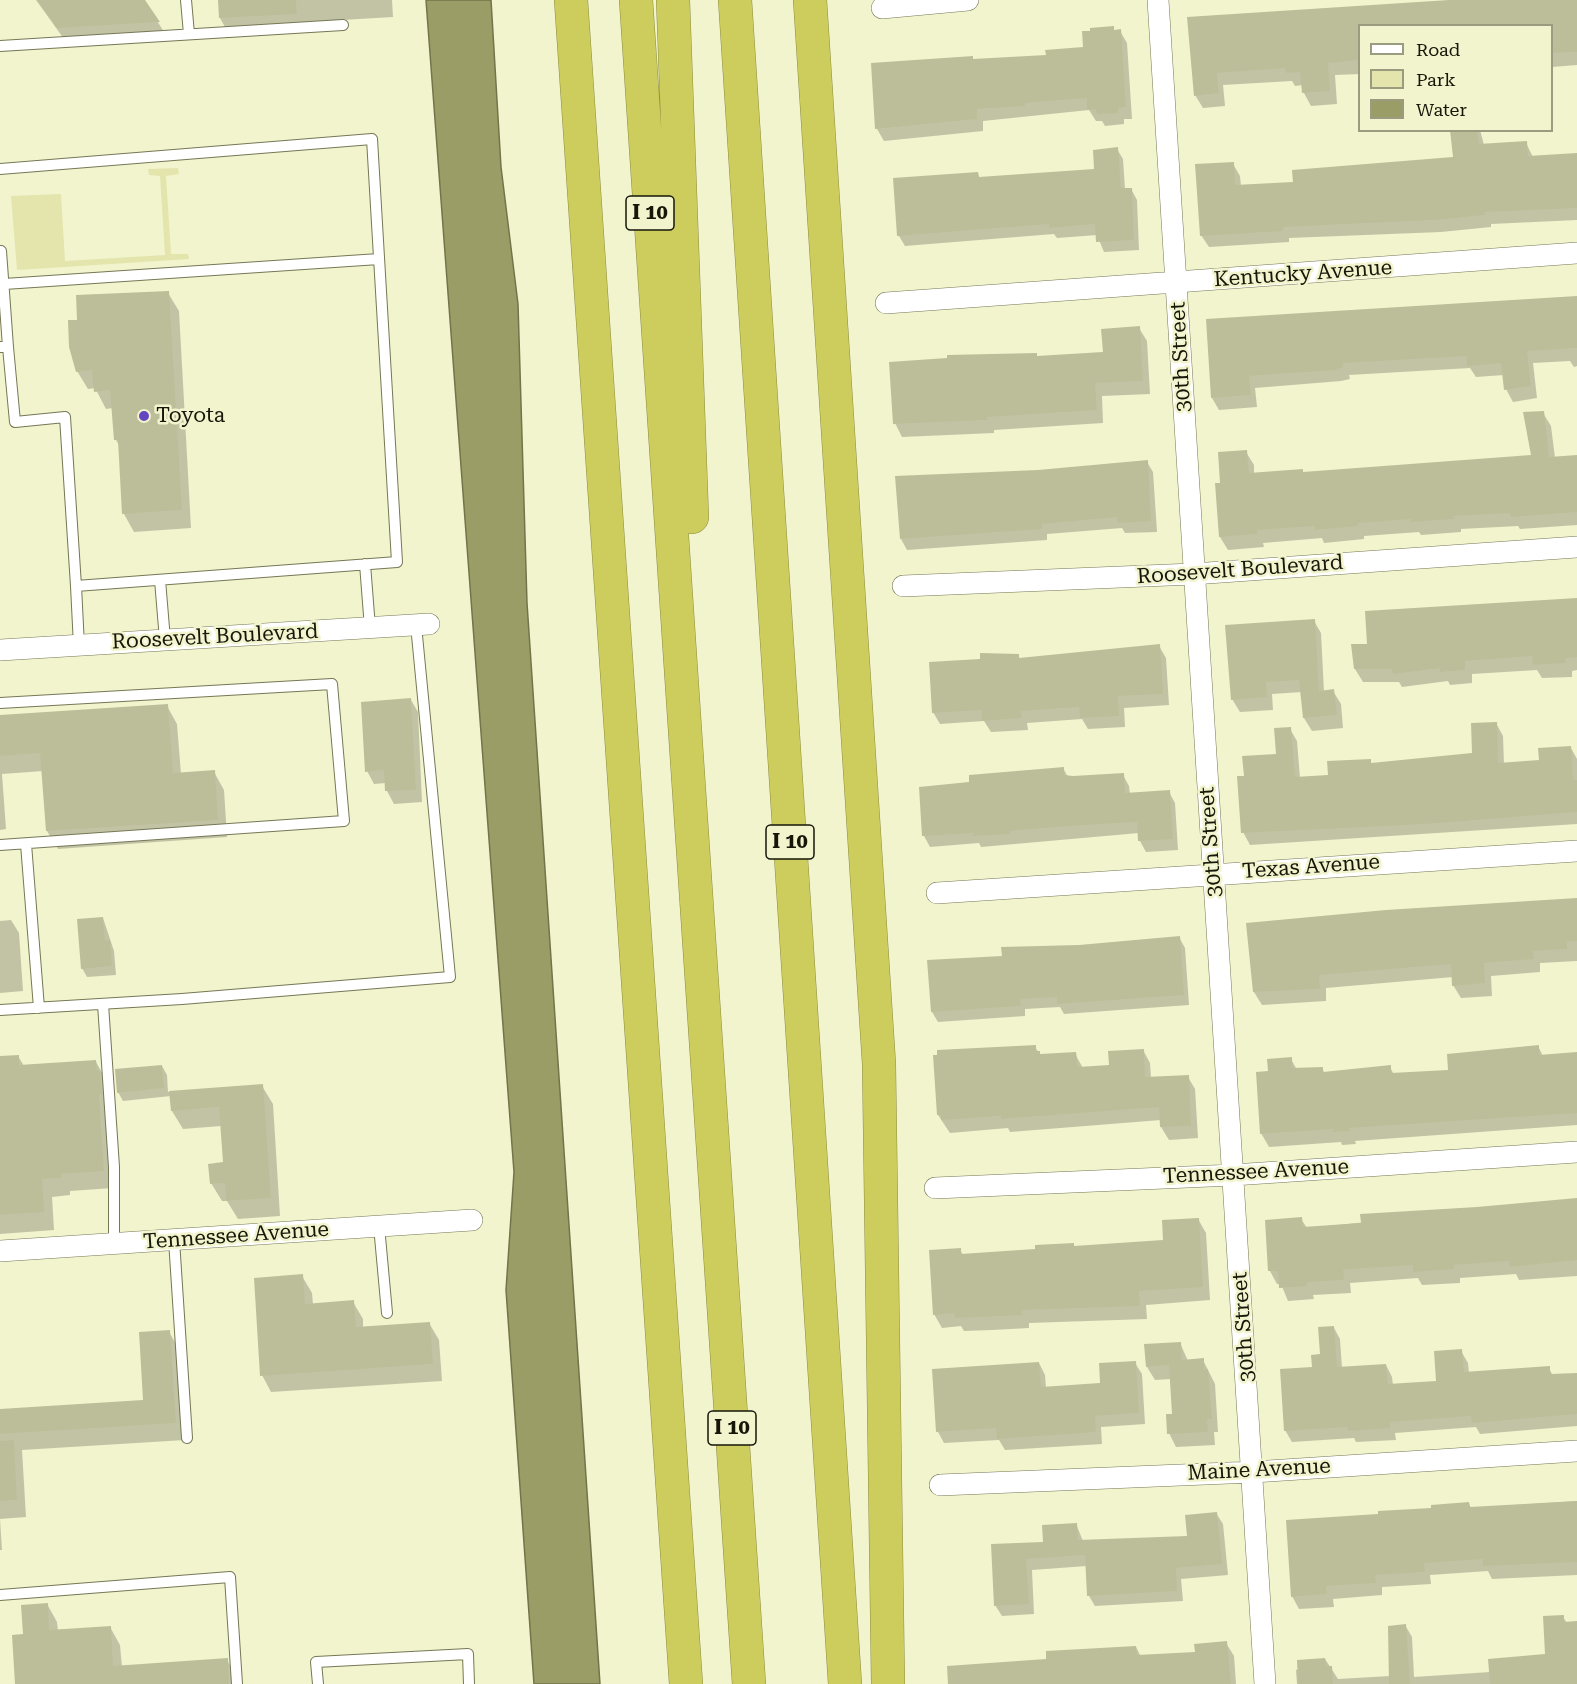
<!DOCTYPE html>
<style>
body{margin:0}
#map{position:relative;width:1577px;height:1684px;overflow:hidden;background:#f2f4ce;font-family:"Roboto Serif",serif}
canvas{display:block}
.legend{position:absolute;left:1358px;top:24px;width:195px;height:108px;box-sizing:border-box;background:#f2f4ce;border:2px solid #9a9b7f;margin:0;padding:8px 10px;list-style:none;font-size:18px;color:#161609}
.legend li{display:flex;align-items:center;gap:12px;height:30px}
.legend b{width:30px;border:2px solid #9a9b7f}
</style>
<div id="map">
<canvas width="1577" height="1684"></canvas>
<ul class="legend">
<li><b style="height:8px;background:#fff"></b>Road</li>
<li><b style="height:16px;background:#e3e5ad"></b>Park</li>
<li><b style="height:16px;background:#9b9d66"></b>Water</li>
</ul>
</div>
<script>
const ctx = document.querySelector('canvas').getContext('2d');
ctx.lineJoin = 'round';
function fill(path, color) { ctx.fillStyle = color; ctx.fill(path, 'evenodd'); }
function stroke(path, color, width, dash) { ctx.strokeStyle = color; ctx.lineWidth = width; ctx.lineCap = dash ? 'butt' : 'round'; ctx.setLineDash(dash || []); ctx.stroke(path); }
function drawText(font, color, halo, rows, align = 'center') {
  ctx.font = font + ' "Roboto Serif",serif'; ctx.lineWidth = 5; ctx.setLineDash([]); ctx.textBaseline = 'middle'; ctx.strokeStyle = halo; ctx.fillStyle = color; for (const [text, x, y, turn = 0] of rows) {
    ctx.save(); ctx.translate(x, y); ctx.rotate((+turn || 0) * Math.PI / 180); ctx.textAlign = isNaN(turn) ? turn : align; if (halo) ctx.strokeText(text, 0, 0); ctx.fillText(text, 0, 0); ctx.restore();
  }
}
fill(new Path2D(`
 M178,168L179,174L166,176L171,254H188L189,259L17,270L11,196L61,194L65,261L165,255L160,176L149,175L148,169Z`), '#e3e5ad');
const water = new Path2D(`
 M426,0H491L501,167L518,304L527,603L600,1684H534L506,1290L514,1172Z`);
fill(water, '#9b9d66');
stroke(water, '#73744a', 1.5);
fill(new Path2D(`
 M36,0H144L169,40L69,46Z
 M219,0H392L393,17L225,27L220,18Z
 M1468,0H1577V65L1552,67V26H1360V74L1335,75L1337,104L1311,106L1304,93L1303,85L1295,86L1292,81L1223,85L1225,106L1203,108L1195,95L1188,19Z
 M1113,28L1115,31H1120L1127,43L1132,119H1124V124L1105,126L1102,121H1096L1089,110L983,121V131L884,141L877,129L873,65L972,58L974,60L1047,56L1085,48Z
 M1452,130H1480L1484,145L1526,143L1533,157L1577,154V220L1491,224V227L1441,232L1289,238V242L1209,247L1201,235L1233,164L1240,176L1241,186L1295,183L1455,158Z
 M1117,149L1123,159L1125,189H1131L1137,200L1139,250L1104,252L1097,235L1057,238L1054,234L905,246L899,236L894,179L977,173L980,178L1096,170Z
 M168,293L179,311L191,528L134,532L124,514L120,447L116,440L113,408L106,409L95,388L88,389L77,371L78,321Z
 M1577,297V366L1574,367L1570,361L1533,363L1537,398L1513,402L1506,389L1504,375L1476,377L1470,368L1349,375L1350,379L1341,381L1255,388L1257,407L1219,410L1212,398L1208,320Z
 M1139,328L1147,341L1150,394L1102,396L1103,423L994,430V433L902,437L895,423L1036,354L1038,357L1104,354Z
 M1543,413L1551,426L1555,458L1577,456V525L1520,529L1518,526L1461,529V532L1421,535L1419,532L1364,536V539L1324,543L1322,538L1263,543L1264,547L1228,550L1220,537L1222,484L1246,452L1254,465V474H1304L1533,457Z
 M1147,462L1153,472L1157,532L1125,533L1122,528L1047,534V540L907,550L901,539L1038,471Z
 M1577,599V670L1572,671V677L1542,678L1537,670L1472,674V683L1450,685L1448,681L1402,687L1399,682H1363L1355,669L1369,645Z
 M1314,621L1321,633L1324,692L1333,691L1341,704L1343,728L1312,731L1304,718L1302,692L1272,694L1273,710L1240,712L1232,699Z
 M1159,646L1166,658L1169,705L1124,708L1125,727L1088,729L1082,719L1027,723L1028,730L991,732L984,721L940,724L933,712L982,661L1018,655L1020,659Z
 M411,700L418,712L422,802L394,804L387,791L386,783L374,784L367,771Z
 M167,706L177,724L181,774L214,772L224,790L227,837L58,849L47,831L43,771L2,774L6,829L0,830V717Z
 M1496,723L1503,736L1504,764L1540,762L1571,748L1577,759V824L1250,845L1243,832L1245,777L1278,756L1290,729L1297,741L1300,778L1330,777L1370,760L1372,764L1474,754Z
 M1063,768L1068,777L1123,775L1129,786L1130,794L1169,792L1175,803L1178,850L1146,852L1140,841L1139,833L981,847L979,843L930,847L924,836L971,784Z
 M1577,898V961L1540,963V972L1491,976L1492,996L1461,998L1453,985V977L1326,988V1001L1262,1005L1254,992Z
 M103,918L114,951L116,975L87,977L82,968Z
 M11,920L19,933L23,991L0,993V921Z
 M1179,937L1185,948L1189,1005L1064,1014L1060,1007L1025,1009V1016L938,1022L932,1012L1004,957L1079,946Z
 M1538,1046L1543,1056L1577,1053V1125L1355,1141L1356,1144L1342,1145L1341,1142L1269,1147L1261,1133L1269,1072L1291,1059L1297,1070L1322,1068L1325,1074L1390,1067L1394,1075L1449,1072Z
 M1035,1047L1041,1056L1075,1054L1083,1068L1111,1067L1143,1050L1150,1063L1151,1078L1188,1077L1195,1089L1198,1138L1169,1140L1161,1127V1120L1010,1132L1008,1128L950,1133L938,1115Z
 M18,1056L24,1066L96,1062L106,1080L113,1188L70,1191V1195L52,1197L54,1230L0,1234V1057Z
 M162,1066L167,1075L168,1092L262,1086L273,1104L280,1216L238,1219L227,1201H222L211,1183L224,1164L221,1126L183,1129L172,1111L171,1096L123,1101L118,1092Z
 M1577,1201V1276L1519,1280L1516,1274L1460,1278V1283L1422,1285L1418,1278L1350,1283L1351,1293L1313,1295L1314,1299L1288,1301L1281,1284H1277L1270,1271L1301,1219L1307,1228Z
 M1198,1219L1206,1233L1210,1300L1146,1305L1147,1319L1029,1323V1328L992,1330L964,1331L961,1326L942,1328L934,1314L960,1250L964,1256L1036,1251L1073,1244L1075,1247L1165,1241Z
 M302,1276L312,1293L313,1305L353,1302L363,1319V1328L429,1323L439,1340L442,1381L271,1392L262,1375Z
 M1334,1328L1340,1339L1342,1368L1386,1365L1392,1377L1393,1385L1438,1382L1461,1351L1468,1363L1469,1373L1549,1368L1553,1376L1577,1374V1426L1480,1434L1476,1427L1395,1433L1396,1440L1356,1442L1354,1438L1292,1442L1285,1430Z
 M169,1332L179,1349L185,1440L22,1450L26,1517L0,1519L2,1550H0V1410L145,1401Z
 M1180,1343L1188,1361L1203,1360L1215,1384L1218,1432H1214L1215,1445L1176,1447L1169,1433L1174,1415L1171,1379L1155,1380L1147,1367Z
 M1039,1363L1045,1375L1046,1388L1102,1384L1135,1363L1142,1374L1145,1424L1101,1427L1102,1444L1005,1450L999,1440L944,1443L938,1432Z
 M1577,1501V1575L1492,1579L1488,1571L1430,1575L1431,1584L1382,1587V1595L1333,1599L1334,1607L1299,1609L1292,1596L1379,1516L1469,1504L1471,1508Z
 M1216,1513L1223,1524L1228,1575L1181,1579L1183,1601L1095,1606L1089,1596L1087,1566L1032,1570L1034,1614L1002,1616L995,1605L992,1546L1045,1543L1076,1524L1083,1541L1189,1537Z
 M47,1604L57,1622L58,1631L110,1627L120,1645L122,1667L227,1660L237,1678L238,1684H17L24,1635Z
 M1563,1617L1567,1623L1577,1622V1684H1297L1296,1670L1325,1659L1338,1679L1390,1676L1405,1625L1412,1637L1414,1677L1490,1672L1546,1656Z
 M1226,1643L1234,1656L1236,1684H949L1048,1660L1136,1647L1141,1657L1196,1653Z`), '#0003');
fill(new Path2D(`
 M37,0H145L160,22L57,28Z
 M218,0H296L297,14L219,18Z
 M1449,0H1577V52L1551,53V26H1359V60L1328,63L1330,91L1302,93L1300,72L1286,73L1285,68L1217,73L1219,93L1194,96L1187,17Z
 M1114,26V30L1121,29L1126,107L1118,108V113L1097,114L1096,109L1087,110V98L1049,101L1025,103V106L977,109V119L875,129L871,63L973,56V59L1046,55L1045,50L1083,47L1082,31H1090V28Z
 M1450,130H1477L1479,144L1527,141L1528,156L1577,153V208L1485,212V215L1434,220L1283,227V231L1200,236L1195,164L1234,162L1235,185L1293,182L1292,170L1453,157Z
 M1118,147L1121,188H1132L1134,240L1096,242L1095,224L1049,228V224L897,236L893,178L978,172L979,177L1094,169L1093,150Z
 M169,291L182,510L122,514L118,440H114L110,390L94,392L92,370L76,372L69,347L68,320H77L76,295Z
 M1577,296V348L1527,351L1531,386L1504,390L1501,363L1467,366V356L1343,363V367L1334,370L1249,376L1251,395L1211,398L1206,319Z
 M1140,326L1143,381L1095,383L1097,410L987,417V420L893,424L889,362L947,358V355L1037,353V356L1103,352L1101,329Z
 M1544,411L1549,457L1577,455V512L1511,517L1510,513L1454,516V519L1411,522V519L1358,523V526L1315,530V526L1257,530V534L1219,537L1215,483H1220L1218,452L1247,450L1249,473L1303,469V472L1531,455L1523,412Z
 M1148,460L1151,521L1118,523L1117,517L1042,524V529L900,539L895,476L1038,470Z
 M1577,598V657L1565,658L1566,663L1533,665L1532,656L1465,661V670L1440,672V668L1393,674L1392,669H1354L1351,644H1367L1365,611Z
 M1315,619L1319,691L1334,689L1337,715L1303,718L1299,680L1266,682L1267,697L1231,700L1225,625Z
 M1160,644L1163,694L1118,696L1119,716L1080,718L1079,707L1021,711L1022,718L982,721V710L932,713L929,662L980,659V653L1019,654V658Z
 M411,698L416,790L385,791L384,770L365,772L361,702Z
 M168,704L173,773L215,770L218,820L46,831L40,753L0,756V715Z
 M1497,722L1498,763L1539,760L1538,748L1571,746L1573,780H1577V812L1425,824L1241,833L1237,776H1244L1242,756L1276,754L1274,728L1291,727L1295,777L1328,775L1327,761L1371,759V763L1472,753L1471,723Z
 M1064,767V775L1073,776L1124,773L1125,793L1170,790L1173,839L1138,841L1137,822L1068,826L1010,831V834L973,836V833L922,836L919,787L969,782V775Z
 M1577,898V941L1567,942V949L1533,951L1534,959L1484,963L1485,983L1452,986L1451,964L1319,975L1320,989L1253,992L1246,923L1386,910Z
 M103,917L105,941L110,940L112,966L81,969L77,919Z
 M1180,936L1184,995L1057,1004V997L1020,999L1021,1006L931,1012L927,960L1002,956L1001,947L1079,945Z
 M1036,1045V1051H1040V1054L1076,1052L1078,1067L1109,1065L1108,1051L1144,1049L1145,1077L1189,1075L1191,1126L1160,1127L1159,1107L1001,1119V1116L941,1120V1115H937L933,1055H937V1050Z
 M1539,1045V1055L1577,1052V1113L1349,1128V1131L1333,1132V1129L1260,1134L1256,1072L1268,1071L1267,1059L1292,1057V1068L1323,1067V1072L1391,1065V1073L1448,1070L1447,1054Z
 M19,1055V1065L96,1060L97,1071H100L102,1094L99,1095L104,1171L61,1174V1178L42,1179L44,1212L0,1215V1056Z
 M162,1065L164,1088L117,1093L115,1069Z
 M263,1084L271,1198L226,1201L225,1183L210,1184L208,1164L223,1162L219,1107L171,1111L169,1091Z
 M1577,1198V1260L1510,1267L1509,1261L1453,1265L1454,1269L1413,1272V1265L1353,1269L1343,1270L1344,1280L1307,1282V1286L1279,1288L1278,1271H1268L1265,1220L1302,1217L1303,1227L1361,1223L1360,1214L1477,1207Z
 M1199,1218L1203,1287L1139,1291L1140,1306L1022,1310V1315L984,1317L955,1318L954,1313L933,1315L929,1250L961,1248V1254L1035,1249V1245L1074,1243V1246L1163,1240L1162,1220Z
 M303,1274L305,1304L354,1300L356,1327L430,1322L433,1364L260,1376L254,1278Z
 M1334,1326L1337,1367L1386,1364L1388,1384L1436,1381L1434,1351L1462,1349L1464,1372L1550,1366V1374L1577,1373V1414L1472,1423L1471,1416L1390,1422V1428L1348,1431L1347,1427L1284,1431L1280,1369L1312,1367L1311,1355L1320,1354L1318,1327Z
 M170,1330L176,1423L0,1434V1409L143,1400L139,1332Z
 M1181,1342L1182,1360L1204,1358V1370L1208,1369L1212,1419H1207L1208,1432L1167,1434L1166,1414H1172L1169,1365L1146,1367L1144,1344Z
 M1136,1361L1139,1413L1095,1416L1096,1432L997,1439L996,1428L936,1432L932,1369L1039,1362L1041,1387L1100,1383L1099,1363Z
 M14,1440L17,1500L0,1501V1441Z
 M1577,1501V1562L1483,1566V1559L1424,1563L1425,1572L1375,1575L1376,1583L1326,1586L1327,1594L1291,1597L1286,1520L1378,1514V1511L1431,1508V1505L1469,1502L1470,1507Z
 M1217,1512L1222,1564L1176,1568L1177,1591L1087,1596L1085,1555L1026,1559L1029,1604L994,1606L991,1544L1043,1542L1042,1525L1077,1523L1078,1540L1187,1536L1185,1515Z
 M48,1603L49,1630L111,1626L113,1666L228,1658L229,1684H15L12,1635L23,1634L21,1605Z
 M1564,1615V1622L1577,1621V1684H1490L1488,1659L1545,1654L1543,1616Z
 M1406,1624L1410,1684H1389L1388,1626Z
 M1227,1641L1231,1684H948L947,1666L1046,1659V1651L1136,1646L1137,1655L1195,1652L1194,1644Z
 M1325,1658L1326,1666H1332L1333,1684H1298L1297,1660Z`), '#bcbe99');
const service = new Path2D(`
 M186,0L189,34
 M0,46L343,25
 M0,169L372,139L397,562L76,586L65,417L15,422L8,347H0
 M1,251L8,347
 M4,284L379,259
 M365,564L370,628
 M160,580L165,640
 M76,586L79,646
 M0,703L332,684L344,821L0,845
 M26,844L39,1008
 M103,1004L114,1167V1244
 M0,1010L182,999L450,977L416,625
 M379,1226L387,1313
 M174,1240L187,1438
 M0,1595L230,1577L237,1684
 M318,1684L316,1662L468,1654L469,1684`);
const minor = new Path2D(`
 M1158,0L1265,1684
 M882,8L968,0
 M886,303L1577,253
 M903,586L1193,574L1577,547
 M0,650L429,624
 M937,893L1577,851
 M935,1188L1233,1175L1577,1152
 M0,1251L472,1220
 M940,1485L1253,1472L1577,1451`);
const motorway = new Path2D(`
 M571,0L686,1684
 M636,0L749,1684
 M673,0L692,517
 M735,0L845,1684
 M810,0L879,1064L888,1684`);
stroke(service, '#767755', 12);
stroke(minor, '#767755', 22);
stroke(motorway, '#8c8d40', 34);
stroke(service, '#fff', 10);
stroke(minor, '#fff', 21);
stroke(motorway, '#cccd5d', 33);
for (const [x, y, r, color] of [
 [144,416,6,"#6447c0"]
]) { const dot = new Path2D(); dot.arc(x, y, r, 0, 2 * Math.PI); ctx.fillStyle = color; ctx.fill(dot); stroke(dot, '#f2f4ce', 2); }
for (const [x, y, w] of [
 [650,213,48],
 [790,842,48],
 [732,1428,48]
]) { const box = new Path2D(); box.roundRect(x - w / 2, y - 17, w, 34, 4.5); ctx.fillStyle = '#f2f4ce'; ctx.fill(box); stroke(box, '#161609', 1.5); }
drawText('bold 20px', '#161609', null, [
 ["I 10",650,213],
 ["I 10",790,842],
 ["I 10",732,1428]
]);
drawText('21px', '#161609', '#f2f4ce', [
 ["Kentucky Avenue",1303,274,-4],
 ["30th Street",1181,357,-93],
 ["Roosevelt Boulevard",1240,570,-4],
 ["Roosevelt Boulevard",215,637,-3],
 ["30th Street",1211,842,-94],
 ["Texas Avenue",1311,867,-4],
 ["Tennessee Avenue",1256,1172,-3],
 ["Tennessee Avenue",236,1236,-4],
 ["30th Street",1244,1327,-94],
 ["Maine Avenue",1259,1470,-3]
]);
drawText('21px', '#161609', '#f2f4ce', [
 ["Toyota",156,416]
], 'left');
</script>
